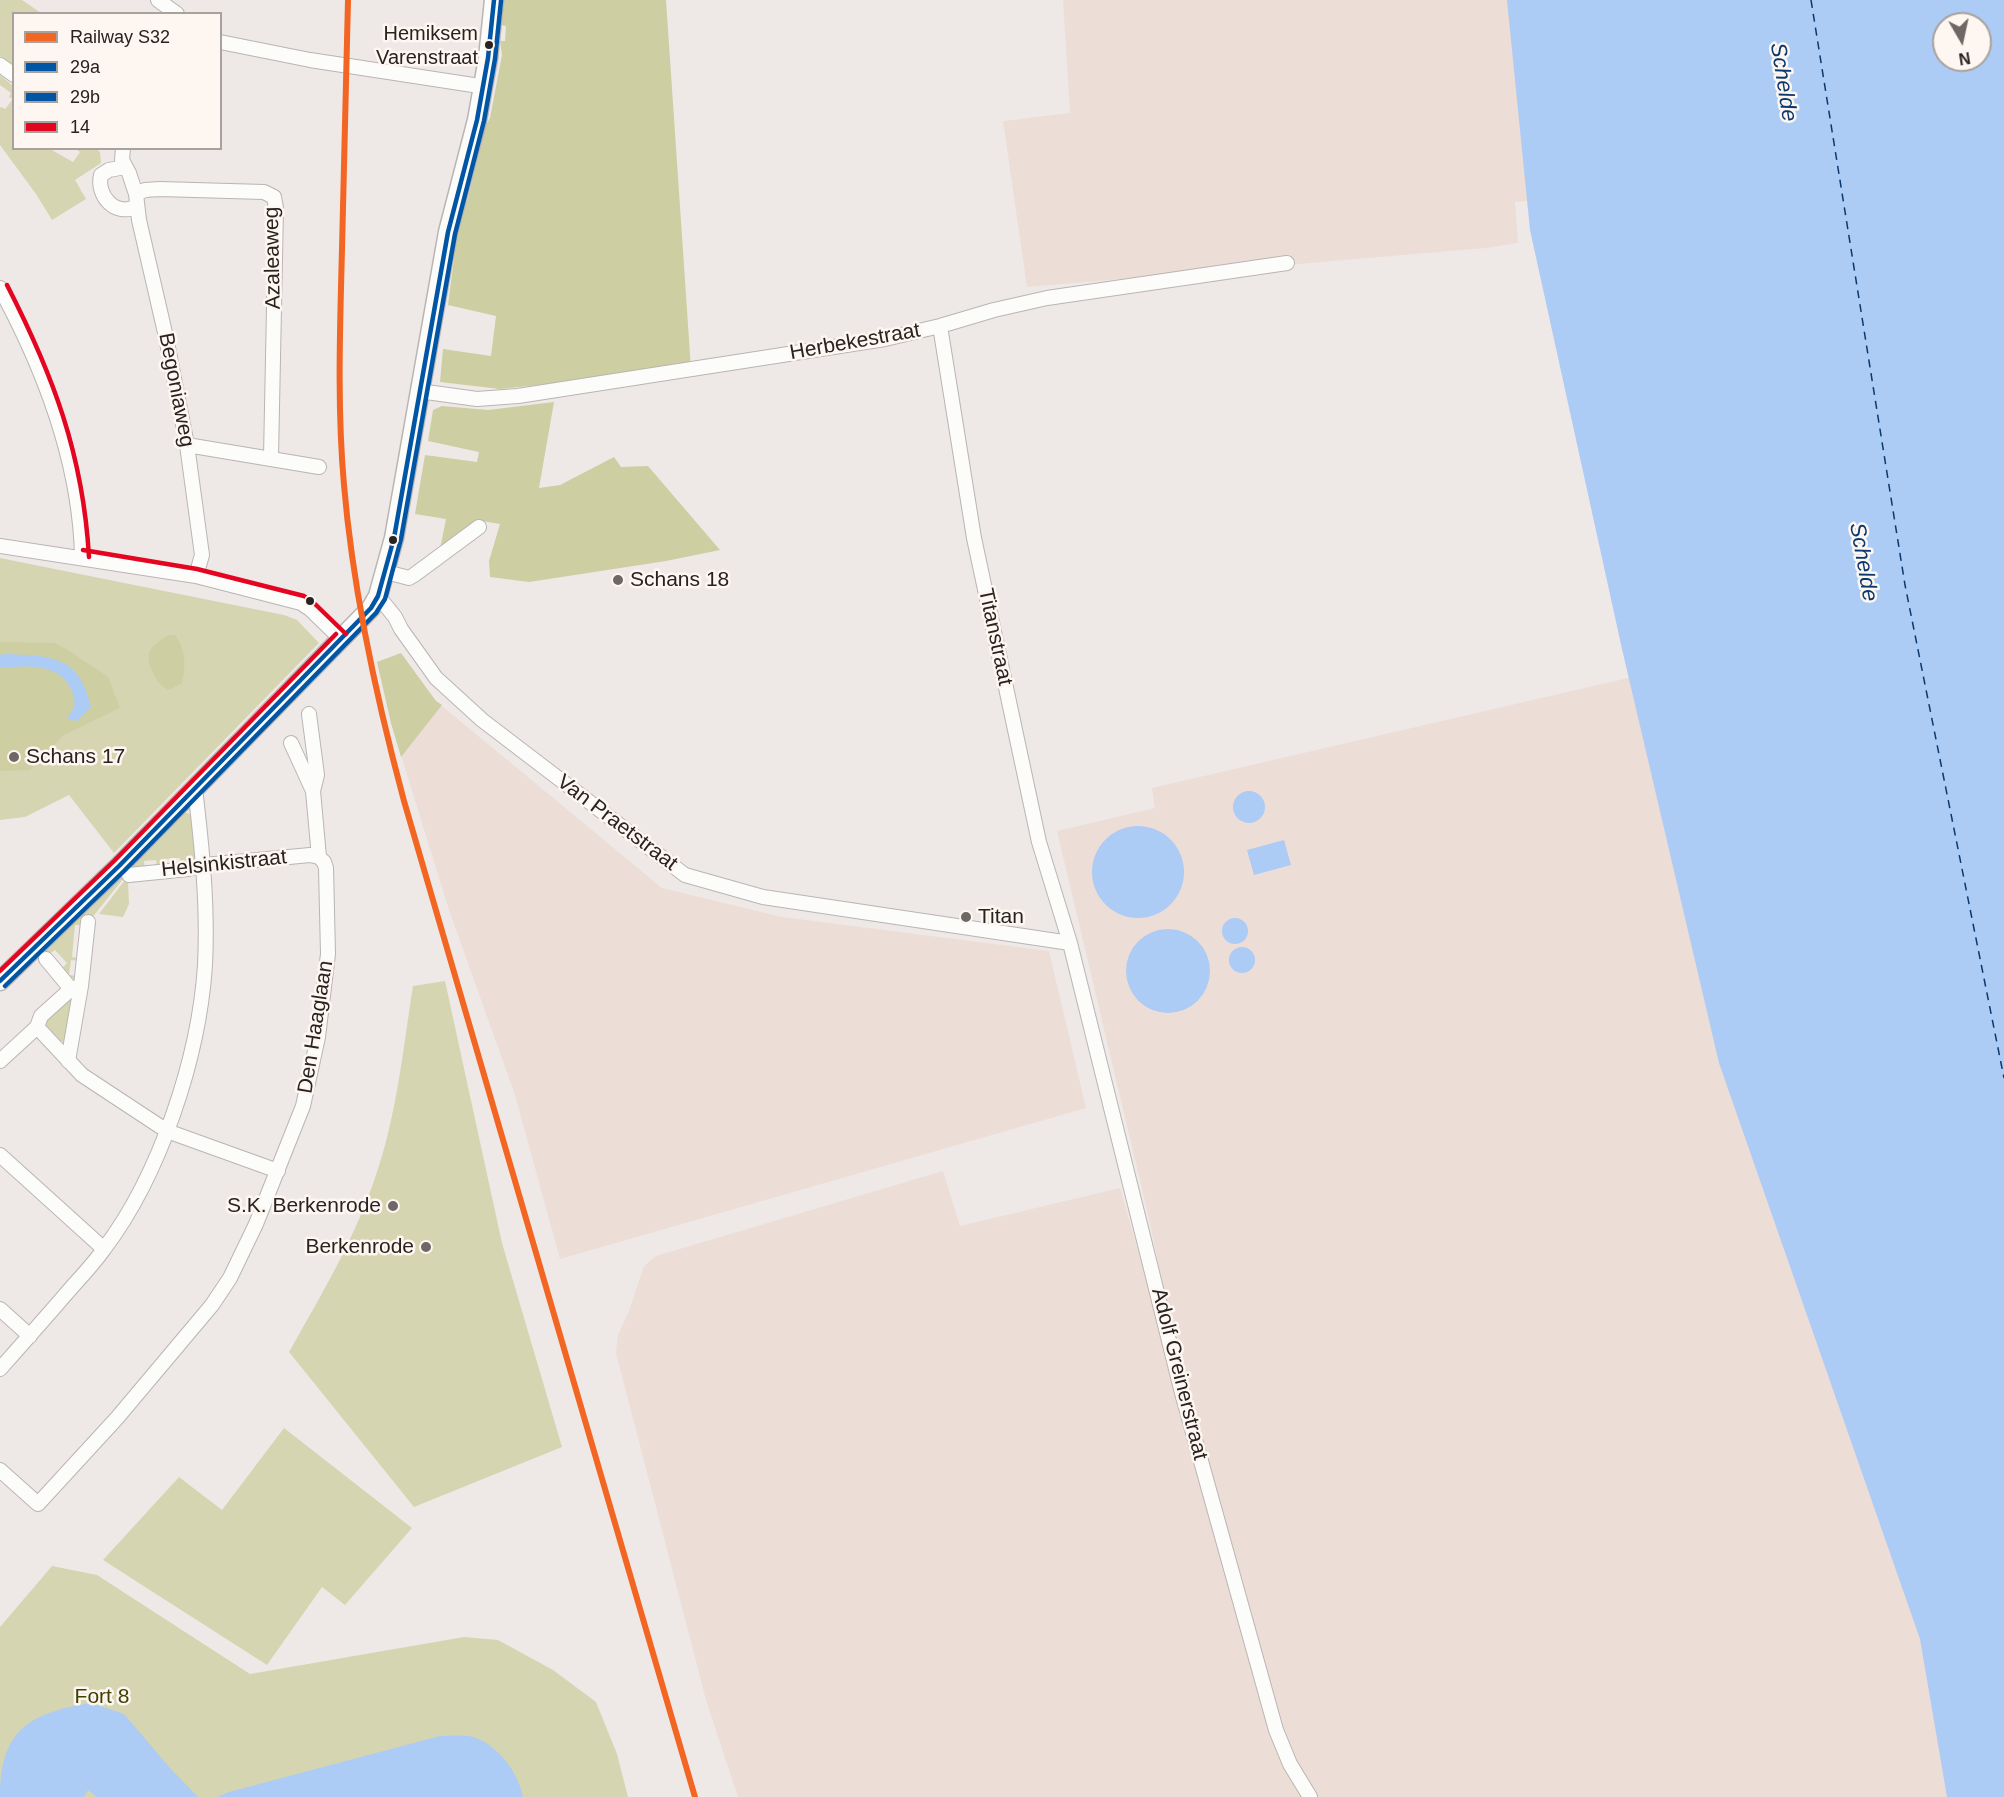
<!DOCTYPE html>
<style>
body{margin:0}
#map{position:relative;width:2004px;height:1797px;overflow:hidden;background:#eee9e6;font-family:Helvetica,sans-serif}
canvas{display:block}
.legend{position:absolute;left:12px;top:12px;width:210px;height:138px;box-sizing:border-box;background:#fef6f1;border:2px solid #a8a29e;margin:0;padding:8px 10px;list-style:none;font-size:18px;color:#272321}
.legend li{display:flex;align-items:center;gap:12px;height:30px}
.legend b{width:30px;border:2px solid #a8a29e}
.north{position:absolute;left:1932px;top:12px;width:60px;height:60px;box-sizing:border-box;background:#fef6f1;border:2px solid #a8a29e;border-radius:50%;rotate:171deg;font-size:16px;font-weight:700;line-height:24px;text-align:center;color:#272321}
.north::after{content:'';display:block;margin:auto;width:21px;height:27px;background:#6d6866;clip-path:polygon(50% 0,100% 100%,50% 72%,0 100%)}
</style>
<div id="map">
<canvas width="2004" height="1797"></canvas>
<ul class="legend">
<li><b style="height:8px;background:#f26522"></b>Railway S32</li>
<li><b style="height:8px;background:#0056a4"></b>29a</li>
<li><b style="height:8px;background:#0056a4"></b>29b</li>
<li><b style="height:8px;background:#e40521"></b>14</li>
</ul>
<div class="north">N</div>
</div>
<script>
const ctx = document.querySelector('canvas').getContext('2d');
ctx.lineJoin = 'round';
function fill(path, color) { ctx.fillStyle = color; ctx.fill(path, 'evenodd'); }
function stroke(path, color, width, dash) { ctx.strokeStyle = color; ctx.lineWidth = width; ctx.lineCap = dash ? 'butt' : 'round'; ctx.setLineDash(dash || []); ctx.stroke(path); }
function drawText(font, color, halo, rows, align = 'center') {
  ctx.font = font + ' Helvetica,sans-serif'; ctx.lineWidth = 5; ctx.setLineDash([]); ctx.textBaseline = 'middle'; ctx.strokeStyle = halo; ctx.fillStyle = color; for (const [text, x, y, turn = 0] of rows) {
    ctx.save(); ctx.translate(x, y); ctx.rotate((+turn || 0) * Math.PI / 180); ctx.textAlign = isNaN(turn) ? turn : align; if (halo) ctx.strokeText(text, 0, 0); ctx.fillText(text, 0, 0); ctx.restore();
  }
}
fill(new Path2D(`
 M1063,0H1515L1576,196L1515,202L1518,243L1486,248L1027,287L1003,121L1070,113Z
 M1641,675L1930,1625L1950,1797H738L706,1700L616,1353L618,1335L629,1311L644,1266L656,1256L943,1171L960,1226L1120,1188L1205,1484L1147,1210L1057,831L1155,808L1152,788Z
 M436,701L662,888L782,917L1049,951L1086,1108L560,1259L515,1095L449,910L391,723Z`), '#edddd7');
fill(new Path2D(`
 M0,0H22L41,13L14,14L13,67L0,56Z
 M0,75L13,86L14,148L50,149L73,162L80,152L76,149H96L100,152L101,163L75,180L86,199L52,220L36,194L0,145V108L1,107L5,109L13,99L9,97L11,93L0,85Z
 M0,558L284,615L297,620L319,643L114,853L69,795L25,817L0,820Z
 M182,812L191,814L198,856L186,866H180V858L165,859V867L157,868L156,860L144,861L145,869L127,874L91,919L83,925H75L72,957L79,958V961L71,960L69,975L77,976V979L69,978L61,969L67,963L55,950L48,955L45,951L107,891Z
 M125,880H128L129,904L123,917L99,914Z
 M445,981L502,1243L562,1447L414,1507L289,1352C322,1294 355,1238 376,1175C397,1114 403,1049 413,986Z
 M70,996L76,999L68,1043L61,1041L46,1025L47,1018Z
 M284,1428L412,1528L345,1605L322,1587L267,1665L103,1560L179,1477L222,1510Z
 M52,1566L97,1575L250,1674L464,1637L498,1640L553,1670L596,1702L617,1754L628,1797H0V1627Z`), '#d5d5b2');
fill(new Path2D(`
 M504,0H666L691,369L500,389L440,382L443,349L491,356L496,316L448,305L459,220L468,198L484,129L490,118L502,55L500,41H505L506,26L501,25Z
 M554,402L539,488L560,485L614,457L621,467L648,466L720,550L666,561L529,582L490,577L489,561L500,524L482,521L440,549L446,519L415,514L425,455L477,462L479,452L428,441L433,410L442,406L488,410Z
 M169,635H175C186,649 186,667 182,683L169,690C159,687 146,665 149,654C151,646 161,639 169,635Z
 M0,642L54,643L68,650L108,677L120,708L64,735L30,770L0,771Z
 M401,653L436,701L442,705L401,757L391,723L377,662Z`), '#cdcea2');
fill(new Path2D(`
 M1507,0H2004V1797H1947L1920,1639L1719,1063L1622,649L1530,230ZM1944,24H1980V60H1944Z
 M4,654C50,656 79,654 91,707L77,721L67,719C75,708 77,702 71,689C58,662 25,666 0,668V655Z
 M1233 807a16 16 0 1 1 32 0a16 16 0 1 1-32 0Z
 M1092 872a46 46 0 1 1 92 0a46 46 0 1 1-92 0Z
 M1284,840L1291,865L1254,875L1247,850Z
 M1222 931a13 13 0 1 1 26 0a13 13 0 1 1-26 0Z
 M1126 971a42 42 0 1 1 84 0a42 42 0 1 1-84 0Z
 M1229 960a13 13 0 1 1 26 0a13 13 0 1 1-26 0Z
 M91,1703L124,1714L169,1767L198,1797H97L88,1790L84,1797H0C0,1730 29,1713 91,1703Z
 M440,1736C449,1736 459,1735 469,1736C495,1741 518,1771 523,1797H217L229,1792Z`), '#accbf5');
stroke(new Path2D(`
 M1811,0L1905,585L2004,1078`), '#0a396f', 1.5, [8, 6]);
const minor = new Path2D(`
 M158,0L177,14
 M220,42L310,60L473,85
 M0,65L14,75
 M123,148L122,160L129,173L136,194L139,220L166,337L187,445L202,555L196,576
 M125,167L109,170L101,175C96,195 115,218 137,206
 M136,194L145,190L160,189L264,192L274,197L276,208L271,457
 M0,288C45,371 80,462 82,557
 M940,326L974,538L1039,842L1070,943L1182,1393L1276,1730L1290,1764L1310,1797
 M419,391L477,399L518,396L885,339L940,326L994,310L1047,298L1287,263
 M187,445L319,467
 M0,546L196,576L301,603L310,609L341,639
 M386,572L409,578L414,575L479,527
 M378,596L395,617L401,629L436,678L482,720L685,875L763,897L1070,943
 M309,714L317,775L313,791
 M129,875L188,869L204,865L310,855L319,857
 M46,959L71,989
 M37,1027L82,1075L167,1131L278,1171
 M0,1061L37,1027L41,1016L71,989L81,986
 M68,1061L81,986L88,922
 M0,1155L104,1249
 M0,1309L30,1336
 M0,1369C24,1342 48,1315 72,1287C83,1275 94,1263 104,1249C160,1175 199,1058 205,965C208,906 202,847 195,788
 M0,1470L38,1504L117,1418L212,1305L230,1278L256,1224L303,1106L318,1037L328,954L326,868L324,862L319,857L313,791L291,743`);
const major = new Path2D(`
 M0,981L119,866L371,608L378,596L394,538L448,232L477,120L488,58L494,0`);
stroke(minor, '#b9b5b3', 16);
stroke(major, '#b9b5b3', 21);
stroke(minor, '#fcfcfb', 14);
stroke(major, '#fcfcfb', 18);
stroke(new Path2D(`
 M0,981L119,866L371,608L378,596L394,538L448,232L477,120L488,58L494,0`), '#0056a4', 4.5);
stroke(new Path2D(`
 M5,986L124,871L376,613L385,599L401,539L455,234L484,121L495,59L501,1`), '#0056a4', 4.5);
stroke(new Path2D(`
 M7,285C53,375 83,454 89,557
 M83,550L197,569L304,596L315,604L346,634
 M0,971L114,861L336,634`), '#e40521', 4.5);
stroke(new Path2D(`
 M348,0C346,83 344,166 342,249C340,328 337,407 344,485C353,592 376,697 404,801L695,1797`), '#f26522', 6);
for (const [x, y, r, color] of [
 [489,45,5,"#272321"],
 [393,540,5,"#272321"],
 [618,580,6,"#6d6866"],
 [310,601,5,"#272321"],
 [14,757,6,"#6d6866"],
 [966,917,6,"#6d6866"],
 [393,1206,6,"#6d6866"],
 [426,1247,6,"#6d6866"]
]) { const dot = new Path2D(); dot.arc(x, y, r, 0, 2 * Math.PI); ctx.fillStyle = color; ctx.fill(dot); stroke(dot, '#fef6f1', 2); }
drawText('20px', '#272321', '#fef6f1', [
 ["Hemiksem",478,34],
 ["Varenstraat",478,58]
], 'right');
drawText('21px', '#272321', '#fef6f1', [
 ["Azaleaweg",273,258,-91],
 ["Herbekestraat",855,342,-10],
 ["Begoniaweg",176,390,79],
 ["Titanstraat",995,637,78],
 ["Van Praetstraat",617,823,37],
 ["Helsinkistraat",224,864,-6],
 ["Den Haaglaan",316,1027,-81],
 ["Adolf Greinerstraat",1179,1374,76]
]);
drawText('21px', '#272321', '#fef6f1', [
 ["Schans 18",630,580],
 ["Schans 17",26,757],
 ["Titan",978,917],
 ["S.K. Berkenrode",381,1206,"right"],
 ["Berkenrode",414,1247,"right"]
], 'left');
drawText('21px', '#3e4102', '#fef6f1', [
 ["Fort 8",102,1697]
]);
drawText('italic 22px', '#0a396f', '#fef6f1', [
 ["Schelde",1783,82,81],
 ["Schelde",1863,562,80]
]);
</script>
